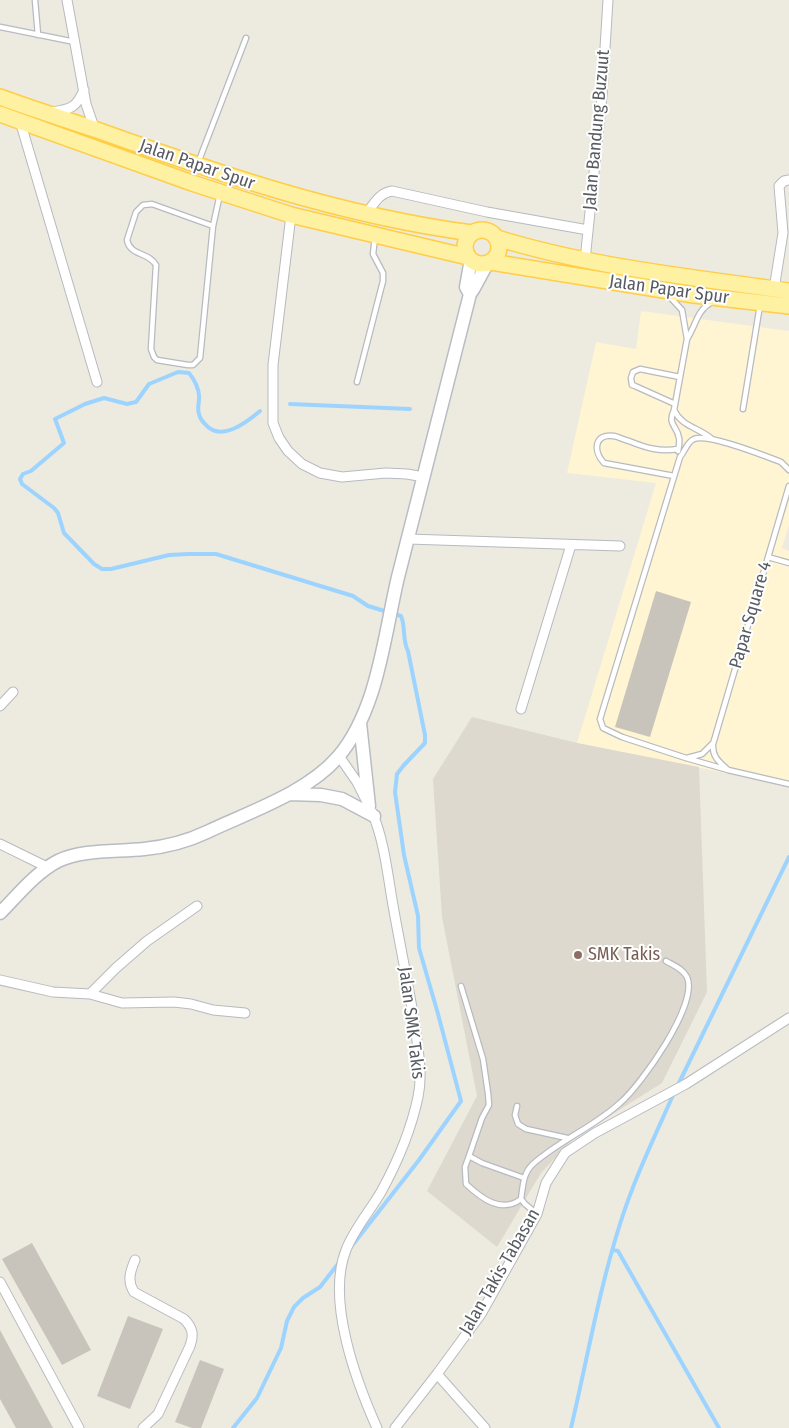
<!DOCTYPE html>
<style>
body{margin:0}
canvas{display:block;background:#edeadf}
</style>
<canvas width="789" height="1428"></canvas>
<script>
const ctx = document.querySelector('canvas').getContext('2d');
ctx.lineJoin = 'round';
function fill(path, color) { ctx.fillStyle = color; ctx.fill(path, 'evenodd'); }
function stroke(path, color, width, dash) { ctx.strokeStyle = color; ctx.lineWidth = width; ctx.lineCap = dash ? 'butt' : 'round'; ctx.setLineDash(dash || []); ctx.stroke(path); }
function drawText(font, color, halo, rows, align = 'center') {
  ctx.font = font + ' "Fira Sans Condensed",sans-serif'; ctx.lineWidth = 4; ctx.setLineDash([]); ctx.textBaseline = 'middle'; ctx.strokeStyle = halo; ctx.fillStyle = color; for (const [text, x, y, turn = 0] of rows) {
    ctx.save(); ctx.translate(x, y); ctx.rotate((+turn || 0) * Math.PI / 180); ctx.textAlign = isNaN(turn) ? turn : align; if (halo) ctx.strokeText(text, 0, 0); ctx.fillText(text, 0, 0); ctx.restore();
  }
}
fill(new Path2D(`
 M641,311L789,331V525L782,548L789,551V786L577,743L656,483L567,473L596,342L636,349Z`), '#fff5d2');
fill(new Path2D(`
 M472,717L577,743L699,767L707,992L662,1083L573,1139L541,1173L497,1247L427,1191L477,1096L442,917L433,779Z`), '#ddd9ce');
stroke(new Path2D(`
 M290,404L410,409
 M260,411C247,422 221,443 205,424C202,421 200,419 199,414C197,408 199,405 199,399C200,390 194,379 189,373L178,372L149,384L136,402L127,404L104,398L85,404L55,419L64,443L31,471L23,474L20,479L22,484L54,508L58,513L64,533L94,564L102,569H111L169,555L189,554H216L353,596L368,606L401,616C406,628 402,640 408,651L425,735V743L404,765L397,774L395,792L404,855L418,916L419,948L438,1014L461,1101L419,1160L351,1247
 M677,1087L789,857
 M613,1250L618,1251L719,1428
 M233,1428L257,1398L281,1348L287,1321L294,1307L303,1298L320,1287L341,1260
 M571,1428C587,1360 599,1290 620,1224C634,1179 655,1136 674,1093`), '#9dd4ff', 4);
fill(new Path2D(`
 M656,591L691,602L650,737L615,727Z
 M32,1243L91,1350L62,1365L2,1259Z
 M128,1316L163,1329L130,1409L97,1396Z
 M0,1330L28,1382L53,1428H16L0,1399Z
 M200,1360L224,1369L201,1428H192L175,1422Z`), '#c8c4bc');
const lane = new Path2D(`
 M35,0L38,35
 M0,27L75,42
 M198,163L246,38
 M213,226L152,204L143,205L136,212L127,240C130,256 149,252 156,265L151,349L154,357L157,360L188,365H193L200,358L213,226L220,194
 M669,296L682,310L687,339L674,410C667,425 677,425 679,438C680,442 679,446 678,451
 M687,339C696,325 697,310 712,302
 M357,382L383,281V273L373,254L375,237
 M675,404L635,386L632,385L631,378L633,372L640,369L680,377
 M743,409L760,305
 M674,410C682,427 698,427 712,439
 M789,470L781,462C765,456 708,433 694,439C687,442 685,451 680,457L600,719L603,728L622,737L686,758L728,770L789,784
 M674,476L604,463C593,451 594,433 614,436C619,437 624,440 629,441C646,448 660,452 678,449
 M768,557L789,563
 M687,758L702,754L712,744
 M727,769C718,761 712,756 713,744L789,486
 M461,986L483,1059L488,1093L489,1105L482,1118L469,1156L482,1163L524,1178
 M517,1106L515,1115L518,1124L526,1129L567,1138
 M469,1156L465,1167L466,1184C481,1198 501,1214 521,1199
 M537,1214L525,1204L521,1199C523,1186 523,1173 533,1164C560,1140 594,1127 620,1103C641,1085 699,1004 687,977C683,969 673,965 666,961`);
const street = new Path2D(`
 M67,0L86,104L95,130
 M52,112C71,109 76,108 84,90
 M20,121L97,382
 M366,214C374,204 379,193 392,191L487,212L588,230
 M291,215L273,365V423L279,438L288,451L302,464L320,473L342,477L386,473L407,474L424,477
 M585,260L602,96L608,0
 M774,289L783,233L779,186L784,181L789,180
 M408,539L620,546
 M0,706L13,692
 M521,709L571,545
 M339,756L357,782L366,800
 M372,812C385,842 388,879 394,911C401,950 409,988 415,1026C418,1050 423,1074 418,1097C411,1130 397,1163 381,1192C370,1211 354,1229 346,1250C326,1300 356,1381 377,1428
 M0,844L47,867
 M0,980L53,992L90,994L122,1003L174,1002L191,1004L213,1010L245,1013
 M90,994L116,968L147,941L197,906
 M135,1260C130,1272 127,1281 134,1292L184,1319C193,1328 194,1335 190,1346L158,1414L143,1428
 M0,1282L79,1428
 M437,1374L485,1428
 M395,1428L437,1374L481,1314L537,1214L546,1183L565,1153L595,1133L686,1084L789,1018`);
const secondary = new Path2D(`
 M470,294L466,287L471,259
 M360,723L369,806
 M289,794L321,795L342,799L374,816
 M0,913C18,895 35,873 58,861C82,849 118,852 144,849C165,847 188,841 207,832C249,812 307,793 338,757C378,710 384,636 398,577C422,483 446,389 470,294L474,288L487,264`);
const primary = new Path2D(`
 M0,97C32,109 65,119 97,130C220,174 342,216 472,233
 M0,114L192,183L291,215L468,257
 M465 247a17 17 0 1 1 34 0a17 17 0 1 1-34 0Z
 M497,238C591,267 691,277 789,291
 M491,262L694,295L789,306`);
stroke(lane, '#b7bac0', 7);
stroke(street, '#b7bac0', 11);
stroke(secondary, '#b8bcc3', 15);
stroke(primary, '#ffcd46', 18);
stroke(lane, '#fff', 4.5);
stroke(street, '#fff', 9);
stroke(secondary, '#fff', 12);
stroke(primary, '#fff1a2', 15);
for (const [x, y, r, color] of [
 [578,955,5,"#8d6e63"]
]) { const dot = new Path2D(); dot.arc(x, y, r, 0, 2 * Math.PI); ctx.fillStyle = color; ctx.fill(dot); stroke(dot, '#fff', 2); }
drawText('18px', '#585c62', '#fff', [
 ["Jalan Bandung Buzuut",597,130,-85],
 ["Jalan Papar Spur",197,165,19],
 ["Jalan Papar Spur",669,290,8],
 ["Papar Square 4",751,615,-74],
 ["Jalan SMK Takis",411,1023,83],
 ["Jalan Takis Tabasan",500,1272,-60]
]);
drawText('18px', '#785e54', '#fff', [
 ["SMK Takis",588,955]
], 'left');
</script>
